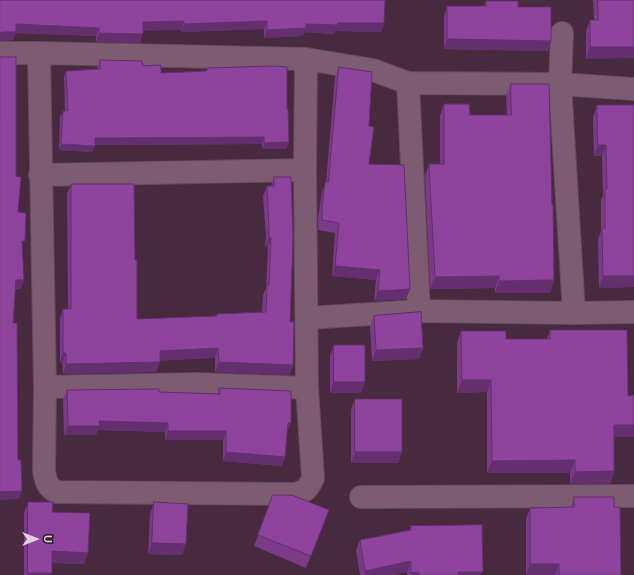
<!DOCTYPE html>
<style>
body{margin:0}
#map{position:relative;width:634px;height:575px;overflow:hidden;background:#472a3d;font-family:Arial,sans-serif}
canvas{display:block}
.north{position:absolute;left:16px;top:519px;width:40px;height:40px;-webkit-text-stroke:3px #251720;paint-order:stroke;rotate:90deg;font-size:11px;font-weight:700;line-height:16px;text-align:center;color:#e4d0dc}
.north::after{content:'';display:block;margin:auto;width:14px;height:18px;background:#e4d0dc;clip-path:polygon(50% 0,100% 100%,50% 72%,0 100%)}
</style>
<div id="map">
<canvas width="634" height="575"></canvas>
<div class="north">U</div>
</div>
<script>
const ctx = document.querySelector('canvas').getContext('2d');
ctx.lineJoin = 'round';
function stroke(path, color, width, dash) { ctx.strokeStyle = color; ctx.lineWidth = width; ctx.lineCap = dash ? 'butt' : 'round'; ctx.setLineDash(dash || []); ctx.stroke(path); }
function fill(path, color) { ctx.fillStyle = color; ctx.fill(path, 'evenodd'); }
const minor = new Path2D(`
 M562,33L560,84L574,313
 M0,53H39L306,59L373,70L408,83L560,84L634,89
 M39,53L45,387L44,471C46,481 47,488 57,492L295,494C305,492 309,488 313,478L307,388L305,170L306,59
 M408,83L419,311
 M40,175L305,170
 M307,318L419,311L574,313L634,312
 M45,387L197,384L307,388
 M361,497L634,496`);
stroke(minor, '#634a5b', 24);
stroke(minor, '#7d5c71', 22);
fill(new Path2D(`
 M0,0L384,23L381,32L335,31L334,34L305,32L303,36L264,38V29L181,32V30H143L140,43L96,42V36L16,33L13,40L0,41Z
 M593,0H634L586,59V31L590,20H594Z
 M486,1L518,7L551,41L548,51L444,49V16L447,6H484Z
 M100,60L143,66L161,73L206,71L207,68L287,109L289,142L286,149H262V144L95,145L92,152L59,150L60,117L63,111H65L64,77L66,71L98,69L97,67Z
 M339,67L369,126V164L406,299L374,301L376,280L332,276L335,233L318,230V218L322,192L326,182L335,77Z
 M511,84L554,280L550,293H495V288L430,289L425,176L429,164H440V116L444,104L470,115H507L506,96Z
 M597,105H634V287L599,288L598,240L601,231V200L603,196L602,156H594L593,117Z
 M274,177L290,322L293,365L289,375L215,372V358L160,360V362L156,372L63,374L62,363H60V319L63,309H68L67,194L71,184L135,260L137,319L216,316L217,314L262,312L263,295L266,288L268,247H265L266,236L263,196L267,186H271Z
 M374,316L423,348L419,359L372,361L370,327Z
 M550,330L628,396L634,437H614V471L610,484H570V473H487V392L457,393V343L461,331L506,339H547Z
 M334,345L365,382L361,393H330V356Z
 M219,388L291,423L287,431L285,457L282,466L223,461V440H165V432L98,430L96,435H64L63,399L67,390L159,392L217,394Z
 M355,399L402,452L398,463H351V410Z
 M574,497L614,507L621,575H526V519L530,508L571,507Z
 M28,502L52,512L84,564L52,563L51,575H24V513Z
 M154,502L182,555L148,554L150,514Z
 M325,521L306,568L254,546L258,535Z
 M411,526L481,575H407V572L392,575H360L356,550L360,540L409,530Z`), '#7a3a87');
fill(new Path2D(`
 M184,21L181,30L140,31L143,22Z
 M267,21L264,29L181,32L184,24Z
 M338,23H384L381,32L335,31L334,34L305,32L303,36L264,38L267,30L306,24Z
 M16,24L99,28L96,36L16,33L13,40L0,41V33Z
 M99,33L143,34L140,43L96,42Z
 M447,39L551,41L548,51L444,49Z
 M590,47H634V58L586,59Z
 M264,137L262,144L93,145L95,138Z
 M289,142L286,149H262L264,143Z
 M61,144L95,146L92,152L59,150Z
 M598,145H606L602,156H594Z
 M269,237L271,238L268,247H265Z
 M335,266L380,270L376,280L332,276Z
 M499,276L495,288L430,289L435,277Z
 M603,276H634V287L599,288Z
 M16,280H24L21,289H13Z
 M554,280L550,293H495L499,281Z
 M410,289L406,299L374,301L378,291Z
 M218,348L215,358L157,361L160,351Z
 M423,348L419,359L372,361L376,350Z
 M63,353H66L62,363H60Z
 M160,362L156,372L63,374L66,364Z
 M219,362L293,365L289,375L215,372Z
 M462,380H491L487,392L457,393Z
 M334,382H365L361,393H330Z
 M99,421L168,423L165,432L98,430L96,435H64L68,426Z
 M288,423H291L287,431Z
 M614,425H634V437H610Z
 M168,431H226L223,440H165Z
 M226,452L285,457L282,466L223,461Z
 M355,452H402L398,463H351Z
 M575,460L570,473H487L492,461Z
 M614,471L610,484H570L575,472Z
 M22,491L19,499L0,500V492Z
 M152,543L186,544L182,555L148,554Z
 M52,551L88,553L84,564L48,563Z
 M411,561L407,572L392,575H364L365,571Z
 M530,564H559L555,575H526Z
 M419,572L418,575H410L411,573Z
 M458,572H483L481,575H457Z
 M28,573H52L51,575H27Z`), '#632f6e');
const building = new Path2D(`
 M0,0H385L384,23H338L337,25L306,24V28L267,30V21L184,24V21L143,22V34L99,33V28L16,24V32H3L0,33Z
 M598,0H634V47H590V20H598Z
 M486,1H518V7H551V41L447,39V6H486Z
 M0,56L3,57H16V176L21,177L18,212L26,213L25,241H22L24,280H16L13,323H17L18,460H21L22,491L0,492Z
 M100,60L142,61L143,66L161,65V73L207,71V68L272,66L287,67V109H288L289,142L264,143V137L95,138V146L61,144L63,111H68L66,71L100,69Z
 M339,67L372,72L369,126L374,127L369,164L404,165L410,289L378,291L380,270L335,266L339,223L322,220V208L325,182H328Z
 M511,84H549L552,205H553L554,280L499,281V276L435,277L429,164H444V104H469L470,115H511Z
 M597,105H634V276H603L602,228H605V189H607L606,145H598Z
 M274,177H291L293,239L290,322H294L293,365L219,362L218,348L160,351V362L66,364V353H63V309H71V184H134L135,260H137V319L217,316V314L266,312L267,285H269L271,238L269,237V226L267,186H274Z
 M421,312L423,348L376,350L374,316Z
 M550,330H627L628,396L634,395V425H614V471L575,472V460L492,461L491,380H462L461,331H506V339H550Z
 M334,345H365V382H334Z
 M219,388L291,391V423H288L285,457L226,452V431H168V423L99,421L100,426H68L67,390L159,389V392L220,394Z
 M355,399H402V452H355Z
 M273,495H292L329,510L311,556L258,535Z
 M574,497H614V507H620L621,575H559V564H530V508L574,507Z
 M28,502H53L52,512L90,513L88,553L52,551V573H28Z
 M154,502L188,504L186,544L152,543Z
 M482,525L483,572H458V575H419V572L411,573V561L365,571L360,540L411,530V526Z`);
fill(building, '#8e439d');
stroke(building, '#632f6e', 1);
</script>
